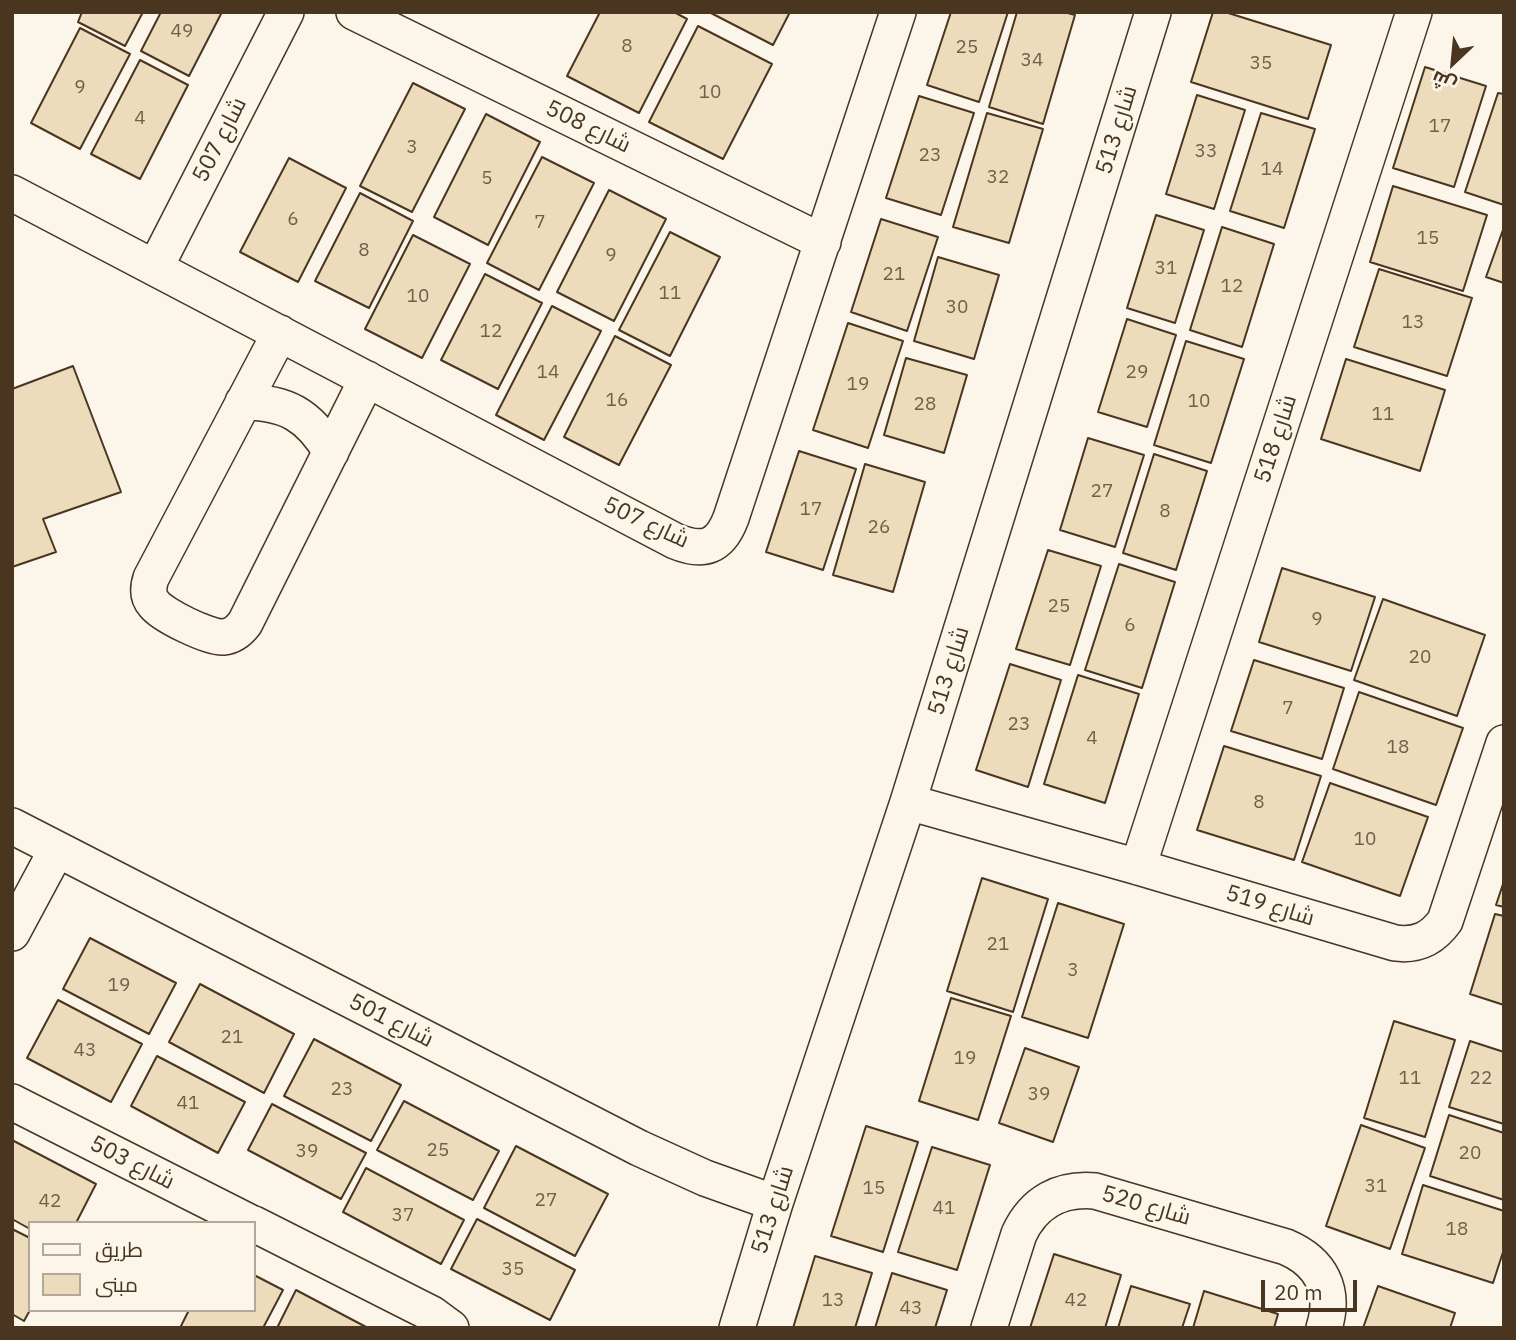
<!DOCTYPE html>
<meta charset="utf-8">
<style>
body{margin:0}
#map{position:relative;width:1516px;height:1340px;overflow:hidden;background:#fbf6e9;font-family:"IBM Plex Sans",Cairo,sans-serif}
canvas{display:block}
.frame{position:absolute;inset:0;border:14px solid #4a3520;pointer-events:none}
.legend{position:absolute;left:28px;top:1221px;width:228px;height:91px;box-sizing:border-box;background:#fbf6e9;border:2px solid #b4a999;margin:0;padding:9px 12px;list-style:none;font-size:21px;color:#4a3520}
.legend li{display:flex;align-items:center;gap:14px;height:35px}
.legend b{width:35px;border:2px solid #b4a999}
.north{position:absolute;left:1418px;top:28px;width:70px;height:70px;-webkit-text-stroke:5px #fbf6e9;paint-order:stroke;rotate:206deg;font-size:19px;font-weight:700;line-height:28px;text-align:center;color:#4a3520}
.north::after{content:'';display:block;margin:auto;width:24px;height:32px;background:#4a3520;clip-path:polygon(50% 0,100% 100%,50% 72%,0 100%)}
.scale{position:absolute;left:1261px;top:1280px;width:96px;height:32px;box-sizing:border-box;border:4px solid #4a3520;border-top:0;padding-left:9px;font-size:21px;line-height:24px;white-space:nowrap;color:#4a3520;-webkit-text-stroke:5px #fbf6e9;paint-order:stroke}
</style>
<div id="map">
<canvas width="1516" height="1340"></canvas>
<div class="frame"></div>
<ul class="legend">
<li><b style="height:9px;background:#fbf6e9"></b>طريق</li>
<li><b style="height:19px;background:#ecdcbc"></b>مبنى</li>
</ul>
<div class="north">ش</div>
<div class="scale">20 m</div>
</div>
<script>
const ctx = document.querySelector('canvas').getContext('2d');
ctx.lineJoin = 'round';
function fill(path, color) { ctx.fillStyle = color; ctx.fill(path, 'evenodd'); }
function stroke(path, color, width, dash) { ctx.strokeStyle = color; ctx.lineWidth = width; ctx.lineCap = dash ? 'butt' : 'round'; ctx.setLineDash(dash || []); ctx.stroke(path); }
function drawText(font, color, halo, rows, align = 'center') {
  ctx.font = font + ' "IBM Plex Sans",Cairo,sans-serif'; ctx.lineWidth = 5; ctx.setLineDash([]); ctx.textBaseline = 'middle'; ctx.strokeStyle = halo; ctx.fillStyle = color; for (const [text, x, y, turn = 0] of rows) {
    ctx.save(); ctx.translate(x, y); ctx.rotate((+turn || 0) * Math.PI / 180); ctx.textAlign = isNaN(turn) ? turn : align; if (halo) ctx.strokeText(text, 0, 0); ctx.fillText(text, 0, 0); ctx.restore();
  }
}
const building = new Path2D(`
 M82,12H143L125,46L78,22Z
 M161,12H222L189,76L141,51Z
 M600,12H674L687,19L639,113L567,76Z
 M709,12H790L773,45Z
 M951,12H1008L979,102L927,85Z
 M1017,12H1064L1075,15L1043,124L989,107Z
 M1213,12H1225L1331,45L1308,119L1191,82Z
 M698,26L772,64L723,159L649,122Z
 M80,28L130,54L80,149L31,123Z
 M140,60L188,85L140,179L91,154Z
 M1425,67L1486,86L1454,187L1393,168Z
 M413,83L465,109L412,212L360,186Z
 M1498,93L1504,94V205L1465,192Z
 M1197,95L1245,110L1214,209L1166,194Z
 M919,96L974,113L941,215L886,198Z
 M987,113L1043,129L1009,243L953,227Z
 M1261,113L1315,129L1284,228L1230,211Z
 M486,114L540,142L488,245L434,217Z
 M542,157L594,183L539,290L487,263Z
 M289,158L346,188L298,282L240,252Z
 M1393,186L1487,215L1463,291L1370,262Z
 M609,190L666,219L614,321L557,292Z
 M360,193L413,221L369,308L315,281Z
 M1156,215L1204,230L1175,323L1127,308Z
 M881,219L938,237L907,331L851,312Z
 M1222,227L1274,244L1242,347L1190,330Z
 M1504,227V283L1486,277Z
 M670,232L720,257L670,356L619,330Z
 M413,235L470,264L422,358L365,329Z
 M938,257L999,275L974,359L914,341Z
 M1379,269L1472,298L1447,376L1354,347Z
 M485,274L542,303L498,389L441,360Z
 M552,306L601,331L544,440L496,415Z
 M1127,319L1176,335L1147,427L1098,412Z
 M848,323L903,341L868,448L813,430Z
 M615,336L671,365L619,465L564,437Z
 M1186,341L1244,359L1211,463L1154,445Z
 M906,358L967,375L944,453L884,435Z
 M1346,359L1445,390L1420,471L1321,439Z
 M73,366L121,492L43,519L56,552L12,567V389Z
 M1088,438L1144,455L1115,547L1060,530Z
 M799,451L856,469L823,570L766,552Z
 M1154,454L1207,471L1176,570L1123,553Z
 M865,464L925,482L893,592L833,575Z
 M1048,550L1101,566L1070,665L1016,649Z
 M1119,564L1175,582L1142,688L1085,670Z
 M1282,568L1375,597L1351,671L1259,642Z
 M1383,599L1485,635L1457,716L1354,680Z
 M1254,660L1344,688L1322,759L1231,731Z
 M1010,664L1061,680L1028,787L976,770Z
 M1078,675L1139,694L1105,803L1044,784Z
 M1359,692L1463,728L1436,805L1333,769Z
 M1224,746L1321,776L1294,860L1197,830Z
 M1330,783L1428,817L1400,896L1302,862Z
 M982,878L1048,899L1013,1012L947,991Z
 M1504,881V907L1496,905Z
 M1058,903L1124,924L1088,1038L1022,1017Z
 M1495,914L1504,916V1005L1470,994Z
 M90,938L176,983L149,1034L63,989Z
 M200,984L294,1034L264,1093L169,1042Z
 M951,998L1011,1016L978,1120L919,1101Z
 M58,1000L142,1044L111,1102L27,1058Z
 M1394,1021L1455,1040L1425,1137L1364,1118Z
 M314,1039L401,1085L371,1141L284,1096Z
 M1470,1041L1504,1052V1124L1449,1107Z
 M1025,1048L1079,1067L1053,1142L999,1123Z
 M157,1056L245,1102L218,1153L131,1106Z
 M404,1101L499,1151L473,1200L377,1150Z
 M272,1104L366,1153L341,1199L248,1150Z
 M1449,1115L1504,1133V1200L1430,1176Z
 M1361,1125L1425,1148L1390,1249L1326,1226Z
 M866,1126L918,1142L883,1252L831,1236Z
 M12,1140L96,1184L76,1223H30V1229L12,1219Z
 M516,1146L608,1194L575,1256L484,1208Z
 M932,1147L990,1165L957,1270L898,1252Z
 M366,1168L464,1220L441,1264L343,1212Z
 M1423,1185L1504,1211V1249L1493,1283L1402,1254Z
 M477,1219L575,1270L550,1320L451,1269Z
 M12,1229L30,1238V1310L24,1321L12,1314Z
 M1054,1254L1121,1275L1105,1328H1030Z
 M815,1256L872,1273L855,1328H793Z
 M892,1273L947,1290L935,1328H875Z
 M254,1275L283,1290L263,1328H180L189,1310H254Z
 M1131,1286L1190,1304L1182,1328H1118Z
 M1378,1286L1455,1313L1450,1328H1363Z
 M296,1290L368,1328H277Z
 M1204,1291L1278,1314L1274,1328H1193Z`);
fill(building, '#ecdcbc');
stroke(building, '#4a3520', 2);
const minor = new Path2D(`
 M354,12L823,242
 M12,193L675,541C704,553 720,547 731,518L898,12
 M155,268L286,12
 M280,333L151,578C148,587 147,596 154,604C162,615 209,638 223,637C233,636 239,631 245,623L367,379
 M243,402C286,402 309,415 331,452
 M908,802L1138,867L1395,943C1417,946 1432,939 1445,921L1504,743
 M12,826L639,1148L705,1178L775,1203
 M1138,867L1414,12
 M12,933L56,851
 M12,1102L251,1223
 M254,1224L432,1314L451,1328
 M737,1328L775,1203L908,802L1153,12
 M989,1328L1019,1234C1034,1202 1060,1188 1095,1191L1286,1247C1321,1262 1336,1290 1324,1328`);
stroke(minor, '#4a3520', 38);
stroke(minor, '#fbf6e9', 35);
drawText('19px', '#725f47', null, [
 ["49",182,32],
 ["8",627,47],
 ["25",967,48],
 ["34",1032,61],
 ["35",1261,64],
 ["9",80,88],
 ["10",710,93],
 ["4",140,119],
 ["17",1440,127],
 ["3",412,148],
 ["33",1206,152],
 ["23",930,156],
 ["14",1272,170],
 ["32",998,178],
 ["5",487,179],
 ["6",293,220],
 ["7",540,223],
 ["15",1428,239],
 ["8",364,251],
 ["9",611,256],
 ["31",1166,269],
 ["21",894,275],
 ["12",1232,287],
 ["11",670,294],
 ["10",418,297],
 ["30",957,308],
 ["13",1413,323],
 ["12",491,332],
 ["14",548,373],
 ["29",1137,373],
 ["19",858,385],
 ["16",617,401],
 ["10",1199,402],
 ["28",925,405],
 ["11",1383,415],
 ["27",1102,492],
 ["17",811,510],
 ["8",1165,512],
 ["26",879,528],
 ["25",1059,607],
 ["9",1317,620],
 ["6",1130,626],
 ["20",1420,658],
 ["7",1288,709],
 ["23",1019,725],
 ["4",1092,739],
 ["18",1398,748],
 ["8",1259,803],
 ["10",1365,840],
 ["21",998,945],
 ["3",1073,971],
 ["19",119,986],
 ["21",232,1038],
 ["43",85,1051],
 ["19",965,1059],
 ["11",1410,1079],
 ["22",1481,1079],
 ["23",342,1090],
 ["39",1039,1095],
 ["41",188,1104],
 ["25",438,1151],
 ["39",307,1152],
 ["20",1470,1154],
 ["31",1376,1187],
 ["15",874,1189],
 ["27",546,1201],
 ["42",50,1202],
 ["41",944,1209],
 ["37",403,1216],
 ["18",1457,1230],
 ["35",513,1270],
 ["13",833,1301],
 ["42",1076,1301],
 ["43",911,1309]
]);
drawText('23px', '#4a3520', '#fbf6e9', [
 ["شارع 508",588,127,26],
 ["شارع 513",1117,130,-73],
 ["شارع 507",220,140,-63],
 ["شارع 518",1276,439,-72],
 ["شارع 507",646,523,25],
 ["شارع 513",949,671,-73],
 ["شارع 519",1270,906,17],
 ["شارع 501",391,1021,27],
 ["شارع 503",132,1163,27],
 ["شارع 520",1146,1206,16],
 ["شارع 513",773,1210,-72]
]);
</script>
